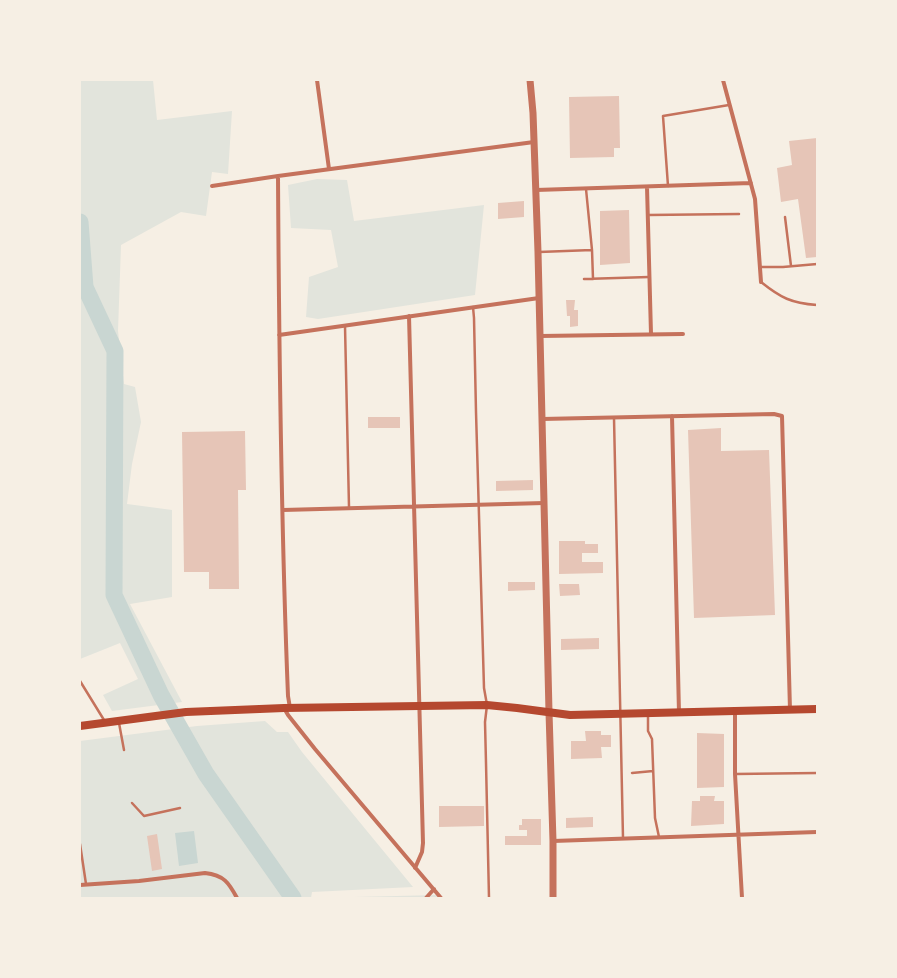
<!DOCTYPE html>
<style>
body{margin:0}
#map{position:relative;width:897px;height:978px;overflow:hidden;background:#f6efe4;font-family:Lora,serif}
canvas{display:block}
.frame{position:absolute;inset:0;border:81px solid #f6efe4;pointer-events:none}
</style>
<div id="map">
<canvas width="897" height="978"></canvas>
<div class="frame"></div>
</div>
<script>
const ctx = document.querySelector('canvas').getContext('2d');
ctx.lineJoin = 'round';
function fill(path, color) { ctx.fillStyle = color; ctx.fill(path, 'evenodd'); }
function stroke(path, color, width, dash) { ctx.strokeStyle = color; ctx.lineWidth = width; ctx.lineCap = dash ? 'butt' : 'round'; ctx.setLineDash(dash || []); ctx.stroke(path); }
fill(new Path2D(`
 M80,80H153L157,120L232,111L228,174L212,172L206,216L181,212L121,245L118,331L124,384L135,387L141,422L132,464L127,504L172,510V597L130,604L182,702L112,711L103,695L138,679L120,643L80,659Z
 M317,179L347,180L354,221L484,205L475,295L318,319L306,317L309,277L338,267L331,230L291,228L288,185Z
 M265,721L277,732H288L302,752L413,887L312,892L311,898L439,895L442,898H80V881L81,880L80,872V741L197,726Z`), '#e2e4dc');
fill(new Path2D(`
 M194,831L198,863L179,866L175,833Z`), '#c9d6d2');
stroke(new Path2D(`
 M80,222L85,287L115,351L114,595L161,695L206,774L293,898`), '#c9d6d2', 17);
fill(new Path2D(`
 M619,96L620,148H614V157L570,158L569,97Z
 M817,138V257L806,258L798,199L781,202L777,168L792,165L789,141Z
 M524,201V217L498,219V203Z
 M629,210L630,263L600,265V211Z
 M566,300H575L574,310H578V326L570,327V316H567Z
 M368,417H400V428H368Z
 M721,428V451L769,450L775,615L694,618L688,430Z
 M245,431L246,490H238L239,589H209V572H184L182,432Z
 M533,480V490L496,491V481Z
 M559,541H585V544H598V553H582V562H603V573L559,574Z
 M508,582H535V590L508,591Z
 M559,584H579L580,595L560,596Z
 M599,638V649L561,650V639Z
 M585,731H601V735H611V747H601L602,758L571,759V741H586Z
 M697,733L724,734V787L697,788Z
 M700,796H715L714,801H724V824L691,826L692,801H700Z
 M439,806H484V826L439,827Z
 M593,817V827L566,828V818Z
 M522,819H541V845H505V836H527V830H519V825H522Z
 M157,834L162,869L152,871L147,836Z`), '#e6c5b7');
stroke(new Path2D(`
 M668,186L663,116L729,105
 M648,215L739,214
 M785,217L791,266
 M592,250L593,279
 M539,252L592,250L586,189
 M760,267H783L817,264
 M584,279L649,277
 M761,282C781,298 791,303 817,305
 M473,307L474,318L476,412L484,688L487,705L485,722L486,763L489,898
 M345,326L349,507
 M614,418L623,838
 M80,681L104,720
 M648,714V731L652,739L655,818L659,837
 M119,723L124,750
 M632,773L653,771
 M735,774L817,773
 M132,803L144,816L180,808
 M80,844L86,884`), '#c5725c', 2.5);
stroke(new Path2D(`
 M317,80L329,169
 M723,80L755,199L761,282
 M278,176C279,349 281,523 288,696L290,708
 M212,186L278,176L534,142
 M647,187L651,334
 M536,190L751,183
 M409,316L423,843L422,852L415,868
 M279,335L539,298
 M540,336L683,334
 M672,416L679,713
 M542,419L774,414L782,416L790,710
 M283,510L544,503
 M284,708L288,715L315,749L441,898
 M735,712V774L742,898
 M553,841L817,832
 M80,885L139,881L205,873C224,875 229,883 237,898
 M426,898L434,889`), '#c5725c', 4);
stroke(new Path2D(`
 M530,80L533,113L538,252L549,712L553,841V898`), '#c5725c', 7);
stroke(new Path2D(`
 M80,726L186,712L284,708L487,705L517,708L570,715L817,709`), '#b5482f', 8);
</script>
